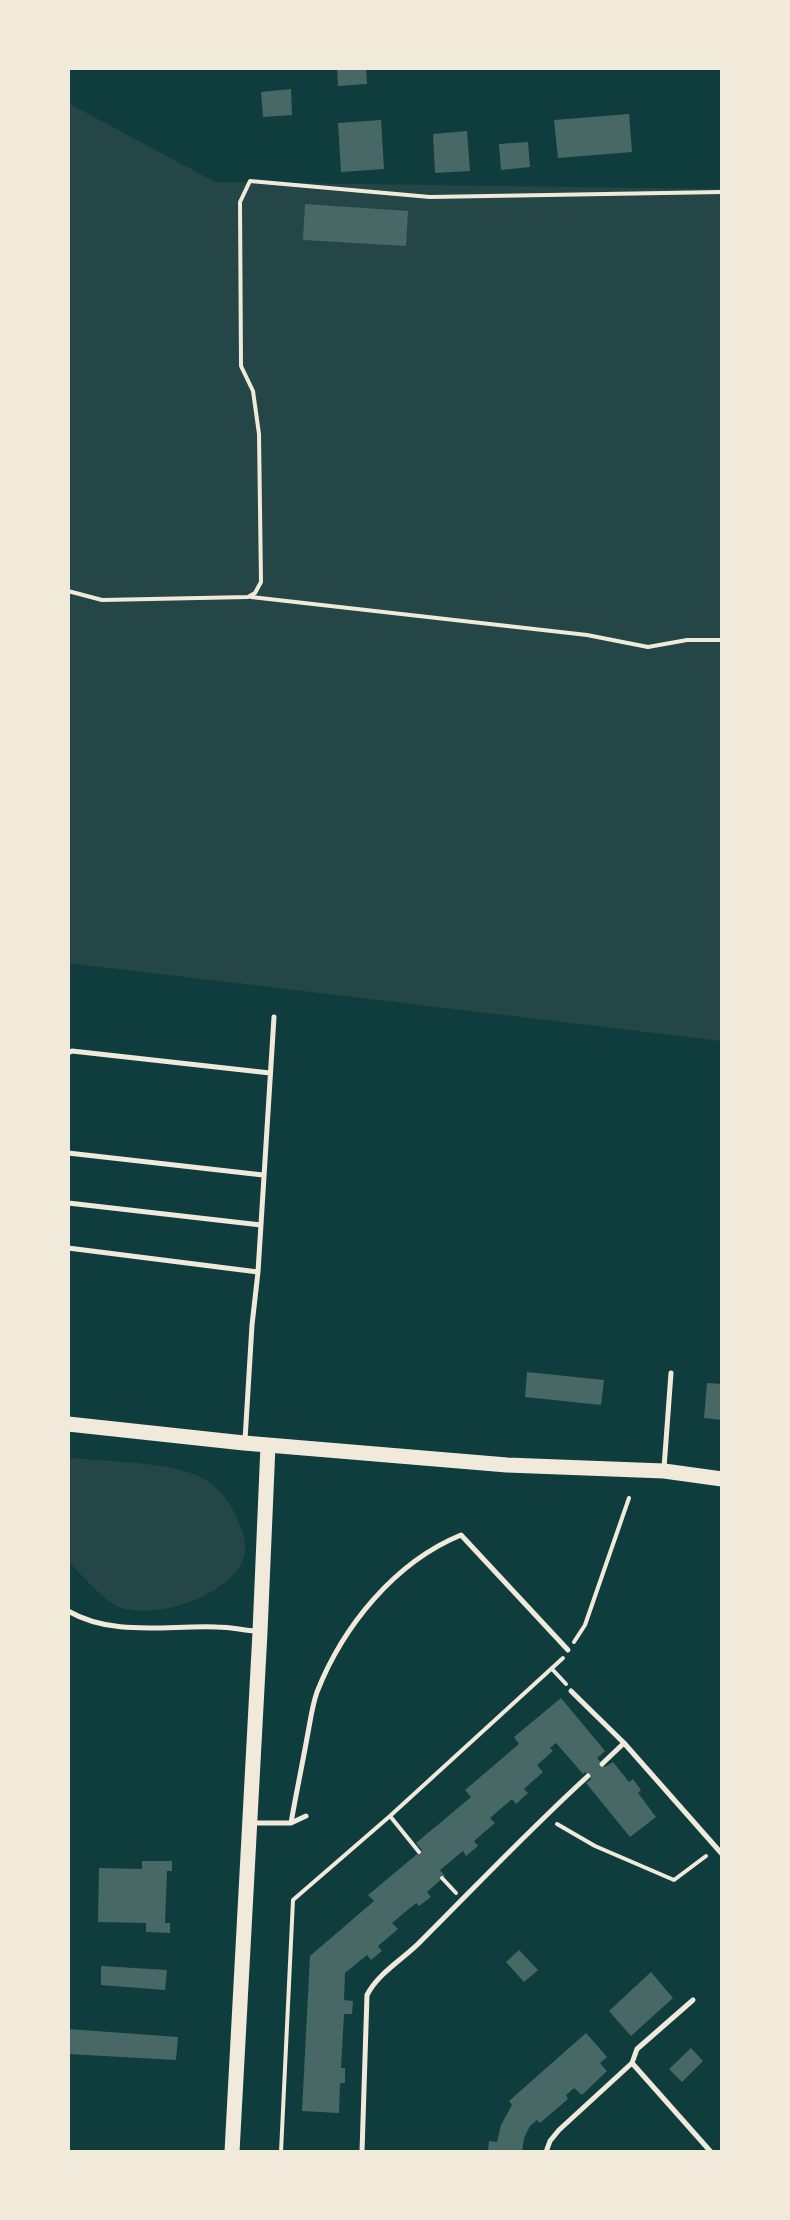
<!DOCTYPE html>
<style>
body{margin:0}
#map{position:relative;width:790px;height:2220px;overflow:hidden;background:#0f3d3e;font-family:Rubik,sans-serif}
canvas{display:block}
.frame{position:absolute;inset:0;border:70px solid #f1e9da;pointer-events:none}
</style>
<div id="map">
<canvas width="790" height="2220"></canvas>
<div class="frame"></div>
</div>
<script>
const ctx = document.querySelector('canvas').getContext('2d');
ctx.lineJoin = 'round';
function fill(path, color) { ctx.fillStyle = color; ctx.fill(path, 'evenodd'); }
function stroke(path, color, width, dash) { ctx.strokeStyle = color; ctx.lineWidth = width; ctx.lineCap = dash ? 'butt' : 'round'; ctx.setLineDash(dash || []); ctx.stroke(path); }
fill(new Path2D(`
 M68,103L215,182L722,189V1041L68,963Z
 M68,1458C103,1461 166,1462 196,1475C215,1483 230,1500 237,1519C242,1529 248,1544 244,1556C233,1595 155,1621 119,1607C103,1600 81,1574 68,1561Z`), '#244646');
fill(new Path2D(`
 M337,68H366L367,84L338,86Z
 M291,89L292,115L263,117L261,92Z
 M629,114L632,152L558,158L554,120Z
 M381,120L384,169L341,172L338,123Z
 M467,131L470,171L435,173L433,134Z
 M528,142L530,167L501,170L499,144Z
 M305,204L408,211L406,246L303,240Z
 M527,1372L604,1380L601,1405L525,1397Z
 M707,1383L722,1384V1420L704,1418Z
 M561,1698L605,1751L597,1758L605,1767L613,1762L629,1782L633,1779L641,1790L638,1793L656,1817L630,1837L586,1783L591,1779L585,1772L583,1774L556,1743L550,1748L553,1751L537,1765L543,1772L524,1789L528,1793L516,1804L512,1799L490,1818L495,1823L474,1841L478,1846L466,1856L463,1851L440,1870L445,1876L427,1892L431,1897L419,1906L416,1903L392,1923L398,1929L378,1946L382,1951L371,1960L367,1955L345,1973L344,2000L353,2001L352,2014H344L341,2068H345V2083H340L339,2113L302,2111L310,1956L374,1901L368,1895L422,1850L416,1843L471,1797L465,1790L519,1744L514,1737Z
 M142,1861H172V1871H167L165,1923H170V1933L146,1932V1923L98,1922L99,1868L142,1869Z
 M519,1950L538,1970L524,1982L506,1962Z
 M101,1966L167,1970L165,1990L101,1985Z
 M651,1972L673,1998L631,2036L609,2011Z
 M68,2029L178,2037L176,2060L68,2054Z
 M586,2033L607,2057L600,2063L607,2071L582,2095L574,2088L566,2095L568,2099L540,2123L537,2120L530,2126L524,2138L522,2152H488L489,2141L497,2142L501,2125L512,2105L509,2101Z
 M691,2048L703,2061L682,2082L669,2069Z`), '#486865');
stroke(new Path2D(`
 M68,591L102,600L248,597L255,593L261,582L259,434L253,391L241,366L240,202L250,181L430,197L722,192
 M251,597L587,635L648,647L687,640H722
 M574,1642L585,1625L629,1498
 M552,1669L566,1684
 M390,1816L419,1852
 M557,1824L595,1846L674,1880L706,1856
 M442,1878L456,1893
 M281,2152L293,1900L390,1816L563,1658`), '#f1e9da', 4);
stroke(new Path2D(`
 M68,1053L72,1051L270,1073
 M68,1153L263,1175
 M68,1203L261,1225
 M68,1248L258,1272
 M245,1440L252,1325L258,1272L274,1017
 M664,1468L671,1373
 M68,1611C113,1637 167,1625 217,1627C230,1627 243,1630 256,1631
 M571,1691L624,1743L722,1854
 M602,1764L624,1743
 M253,1823H291L306,1816
 M291,1823C296,1794 302,1766 307,1738C310,1723 312,1706 317,1692C343,1626 395,1562 461,1535L568,1650
 M632,2063L711,2152
 M362,2152L367,1995C379,1972 404,1959 422,1940C477,1885 530,1829 588,1776
 M546,2152L550,2141L559,2130L632,2063L637,2049L693,2000`), '#f1e9da', 5);
stroke(new Path2D(`
 M68,1424L244,1443L507,1465L664,1471L722,1479
 M232,2152L260,1632L268,1445`), '#f1e9da', 15);
</script>
